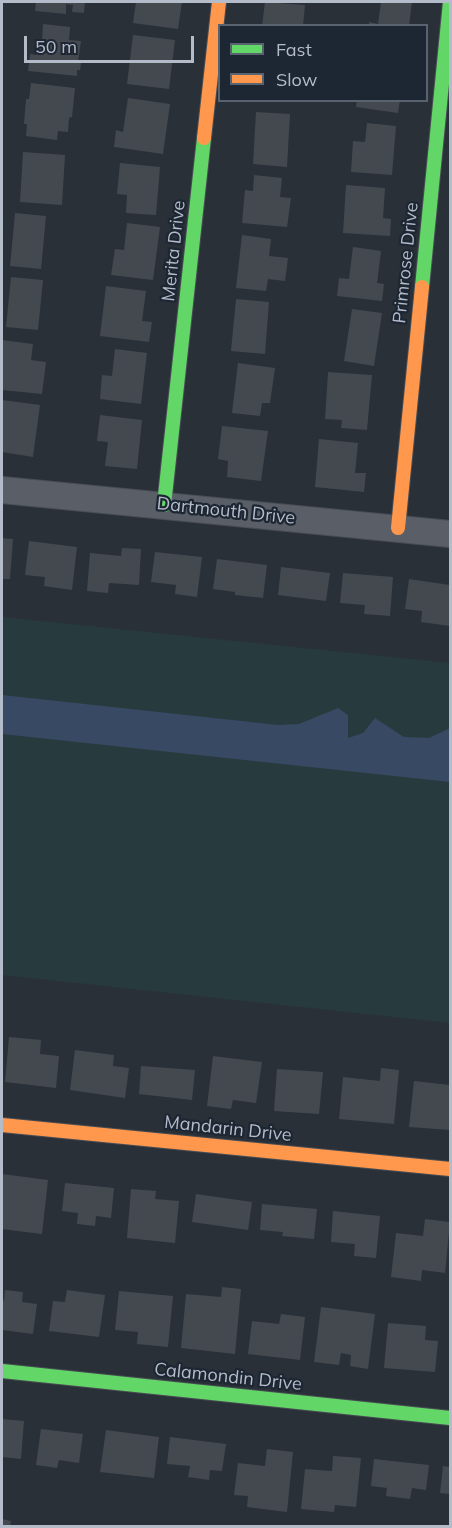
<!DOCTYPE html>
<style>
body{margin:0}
#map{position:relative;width:452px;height:1528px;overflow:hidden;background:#2a3038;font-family:Mulish,sans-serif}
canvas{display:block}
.frame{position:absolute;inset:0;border:3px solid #b4bcc9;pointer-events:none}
.legend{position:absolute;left:218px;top:24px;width:210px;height:78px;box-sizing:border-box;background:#1d2633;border:2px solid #59626f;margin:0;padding:8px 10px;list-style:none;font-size:18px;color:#b4bcc9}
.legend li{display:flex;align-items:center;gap:12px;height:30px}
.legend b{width:30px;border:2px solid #59626f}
.scale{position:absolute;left:24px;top:36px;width:170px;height:27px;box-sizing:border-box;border:3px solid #b4bcc9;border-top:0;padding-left:8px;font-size:18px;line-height:21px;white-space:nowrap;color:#b4bcc9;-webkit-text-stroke:4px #1d2633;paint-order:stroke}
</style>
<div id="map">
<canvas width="452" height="1528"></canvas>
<div class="frame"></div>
<ul class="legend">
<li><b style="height:8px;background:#63d668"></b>Fast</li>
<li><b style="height:8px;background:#ff974d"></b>Slow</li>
</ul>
<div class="scale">50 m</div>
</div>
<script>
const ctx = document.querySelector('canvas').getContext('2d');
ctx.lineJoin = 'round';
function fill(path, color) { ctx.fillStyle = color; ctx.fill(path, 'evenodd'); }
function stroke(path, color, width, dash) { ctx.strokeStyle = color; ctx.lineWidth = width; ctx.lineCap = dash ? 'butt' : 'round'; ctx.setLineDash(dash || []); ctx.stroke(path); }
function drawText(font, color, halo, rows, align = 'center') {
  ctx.font = font + ' Mulish,sans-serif'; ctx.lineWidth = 4.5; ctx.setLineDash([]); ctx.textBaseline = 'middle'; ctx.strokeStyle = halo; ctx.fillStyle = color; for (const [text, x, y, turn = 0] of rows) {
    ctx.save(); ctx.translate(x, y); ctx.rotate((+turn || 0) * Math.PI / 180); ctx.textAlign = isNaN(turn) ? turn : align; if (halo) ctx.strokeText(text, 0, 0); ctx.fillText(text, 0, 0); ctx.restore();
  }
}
fill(new Path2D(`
 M2,617L450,663V1023L2,975Z`), '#273a3e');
fill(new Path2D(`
 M2,695L278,725L299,724L338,708L348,715V738L363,733L375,718L404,737L429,738L450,728V782L2,734Z`), '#384963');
fill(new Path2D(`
 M36,2H85L84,13L72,12L73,5L66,4V14L35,11Z
 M136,2H182L178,29L133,23Z
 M265,2L305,5L303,26H262Z
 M381,2H412L409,26H369V22L378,24Z
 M43,24L70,27L69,40L81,41L78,62L81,63L80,70H77V76L28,71L30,54L36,55L37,41L42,42Z
 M133,35L175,40L169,89L127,84Z
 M31,83L75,88L72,117L69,118L68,132L58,131L57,140L26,136L27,124H24L26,99H29Z
 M128,98L170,104L163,154L114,147L116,130L123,132Z
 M357,100H400L398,113L356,107Z
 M256,112L290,114L287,167L253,164Z
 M367,123L396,126L392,175L351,172L353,141L365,142Z
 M23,152L65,155L62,205L20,202Z
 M120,163L160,167L156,215L126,213L127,195L117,194Z
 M254,175L282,178L280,197L291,198L287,227L242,223L245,190L253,191Z
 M346,185L385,188L383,218L391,219L390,236L343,233Z
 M15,213L46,216L41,269L10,266Z
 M127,223L160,227L153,280L111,275L115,249L124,250Z
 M242,235L271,239L269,256L288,258L285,281L268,279L266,291L236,288Z
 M353,247L381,251L377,283L384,284L382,301L337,296L339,278L349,279Z
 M11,277L43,280L38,330L6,327Z
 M106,286L146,291L142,321L152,322L149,342L100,336Z
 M236,299L269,302L265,354L231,351Z
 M352,309L382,313L374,366L344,361Z
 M2,340L33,344L31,360L46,362L42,394L2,390Z
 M115,349L147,353L141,404L100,399L102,375L112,376Z
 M238,363L275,368L270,403H262L260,416L232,413Z
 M328,372L372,375L367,430L341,428L342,420L325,419Z
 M2,400L40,405L33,457L2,452Z
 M100,415L142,420L137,469L105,466L108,442L97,441Z
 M222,426L268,431L261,481L227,477L228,461L218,459Z
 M319,439L358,443L355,473H366L364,492L315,487Z
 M2,538L13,539L10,579H2Z
 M29,541L77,547L72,590L44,586L45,577L25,575Z
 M122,548L141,549L139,585L109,583L108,593L87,591L90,553L121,556Z
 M155,552L202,557L197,597L175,594L176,585L151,582Z
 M217,559L267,565L263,598L235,595V592L213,589Z
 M281,567L330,573L326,601L278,595Z
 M343,573L393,577L390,616L364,614L365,605L340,603Z
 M409,579L450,585V626L421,622L422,611L405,609Z
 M9,1037L41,1040L40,1054L59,1056L56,1088L5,1082Z
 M75,1050L114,1055L113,1066L129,1068L125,1098L70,1090Z
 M213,1056L262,1062L256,1103L233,1100L231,1109L207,1106Z
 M141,1066L195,1070L192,1100L139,1094Z
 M381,1068L399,1070L394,1124L339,1119L343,1077L380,1081Z
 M277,1069L323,1072L319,1114L274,1111Z
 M414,1081L450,1085V1130L409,1127Z
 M2,1174L48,1180L42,1234L2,1229Z
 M65,1183L114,1188L111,1218L96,1216L95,1226L77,1224L78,1213L62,1211Z
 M131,1189L156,1191L155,1199L179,1201L175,1243L127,1238Z
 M196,1194L252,1202L248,1230L192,1222Z
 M262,1204L317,1209L314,1239L282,1236L283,1232L260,1230Z
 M333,1211L380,1216L376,1258L354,1256L355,1244L331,1242Z
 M425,1219L450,1222L445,1273L422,1270L421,1281L391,1277L396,1233L423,1236Z
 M222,1287L241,1289L235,1354L181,1348L186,1294L221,1297Z
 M5,1290L23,1292L22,1302L37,1304L33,1334L2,1330V1300L4,1301Z
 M67,1290L105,1295L99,1337L49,1331L53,1301L65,1302Z
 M119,1291L173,1296L168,1347L137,1344L138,1332L115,1330Z
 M321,1307L375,1314L368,1369L350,1366L351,1355L341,1353L339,1365L314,1362Z
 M281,1314L305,1317L300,1360L248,1354L252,1321L279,1324Z
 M388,1323L426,1326L425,1340L438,1341L435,1372L384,1368Z
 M2,1419L24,1421L21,1459L2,1457Z
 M41,1429L83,1434L79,1463L59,1460L57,1468L36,1465Z
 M106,1430L159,1437L154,1478L100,1472Z
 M170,1437L226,1444L222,1471L210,1470L209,1480L188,1477L190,1466L167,1464Z
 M267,1449L293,1452L287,1512L247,1507L248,1496L234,1495L238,1463L265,1466Z
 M333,1456L361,1458L356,1507L335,1505L334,1512L301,1509L305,1469L332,1471Z
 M374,1459L429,1465L426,1490L412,1488L410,1499L386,1496L387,1488L371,1486Z
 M443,1466L450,1467V1494L440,1493Z
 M2,1519L11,1521L10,1526H2Z`), '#444950');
const street = new Path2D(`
 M2,490L450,534`);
const fast = new Path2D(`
 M422,287L450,2
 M164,505L204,138
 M2,1371L450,1418`);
const slow = new Path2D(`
 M204,138L219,2
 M398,528L422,287
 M2,1125L450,1169`);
stroke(street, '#484c53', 28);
stroke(fast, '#484c53', 16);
stroke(slow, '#484c53', 16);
stroke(street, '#5a5e66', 26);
stroke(fast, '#63d668', 14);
stroke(slow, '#ff974d', 14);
drawText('18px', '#b4bcc9', '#1d2633', [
 ["Merita Drive",174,251,-84],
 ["Primrose Drive",406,263,-84],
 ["Dartmouth Drive",226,511,6],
 ["Mandarin Drive",228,1129,6],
 ["Calamondin Drive",228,1377,6]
]);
</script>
